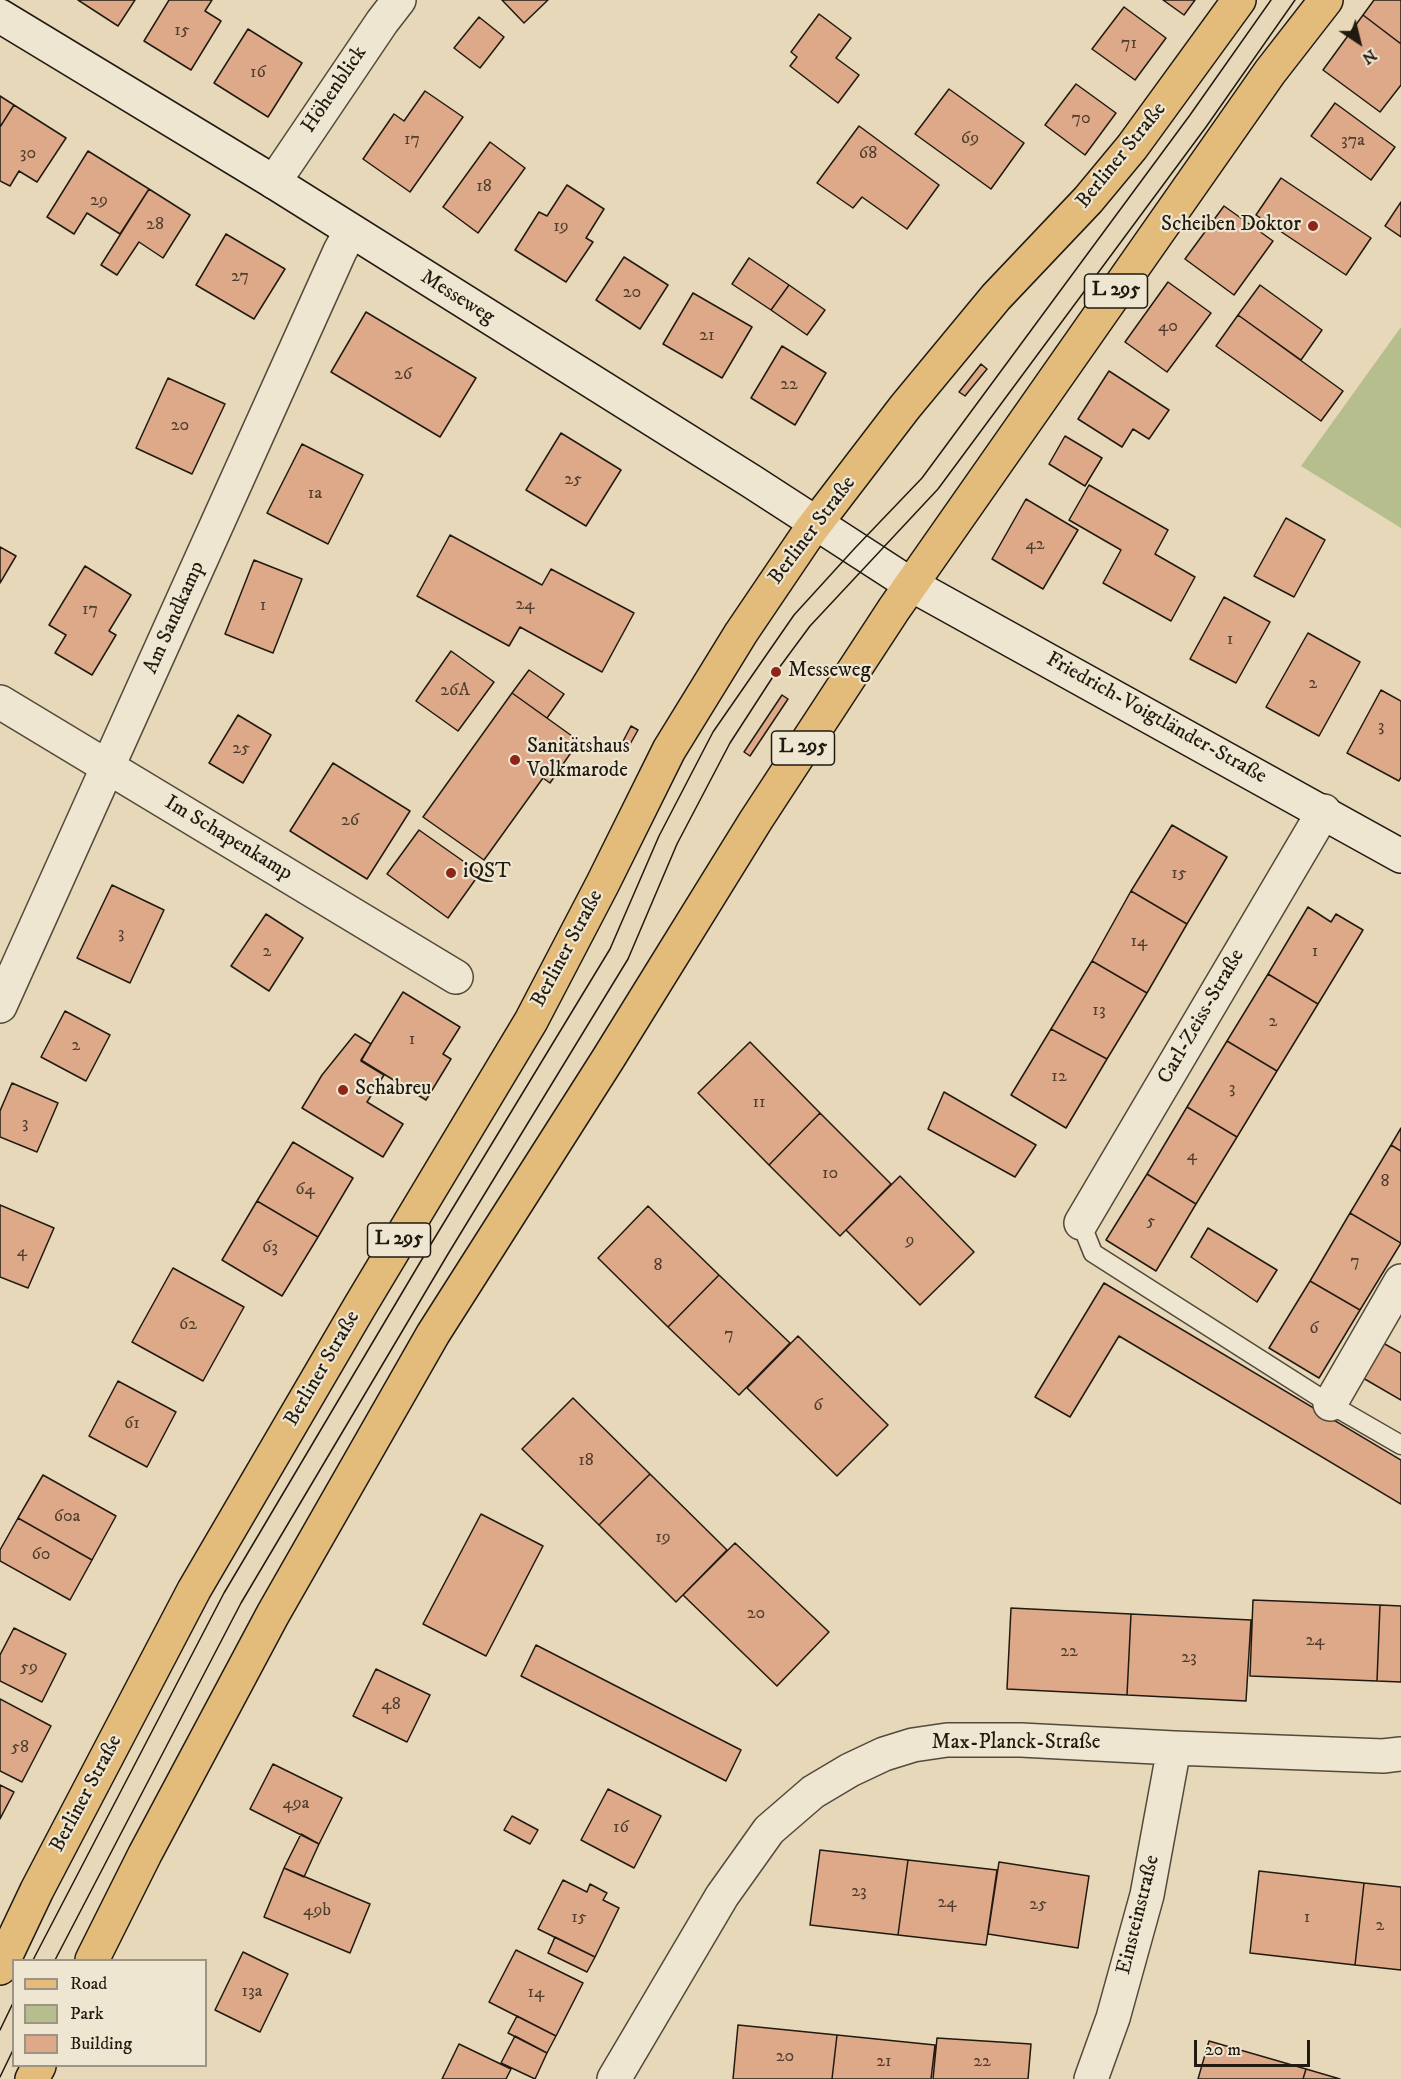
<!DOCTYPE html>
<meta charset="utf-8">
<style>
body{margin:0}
#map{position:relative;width:1401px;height:2079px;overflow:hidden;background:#e6d8b8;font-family:"IM FELL DW Pica",serif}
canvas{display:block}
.legend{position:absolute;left:12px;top:1959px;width:195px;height:108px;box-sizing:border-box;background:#efe6d1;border:2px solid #9d9484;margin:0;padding:8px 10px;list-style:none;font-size:18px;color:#211a10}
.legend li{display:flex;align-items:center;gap:12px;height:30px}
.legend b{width:30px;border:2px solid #9d9484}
.north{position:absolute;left:1329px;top:12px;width:60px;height:60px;-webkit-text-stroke:4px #efe6d1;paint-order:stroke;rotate:145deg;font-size:16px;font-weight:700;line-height:24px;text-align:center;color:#211a10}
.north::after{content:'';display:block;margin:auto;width:21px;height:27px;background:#211a10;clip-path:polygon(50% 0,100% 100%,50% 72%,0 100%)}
.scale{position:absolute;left:1194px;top:2040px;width:116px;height:27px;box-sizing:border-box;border:3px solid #211a10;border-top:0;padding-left:8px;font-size:18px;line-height:21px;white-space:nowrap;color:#211a10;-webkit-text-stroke:4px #efe6d1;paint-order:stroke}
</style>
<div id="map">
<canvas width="1401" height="2079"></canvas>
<ul class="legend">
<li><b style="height:8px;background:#e3bc7c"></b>Road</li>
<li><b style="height:16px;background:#b7be8e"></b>Park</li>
<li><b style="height:16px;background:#dda989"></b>Building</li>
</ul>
<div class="north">N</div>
<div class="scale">20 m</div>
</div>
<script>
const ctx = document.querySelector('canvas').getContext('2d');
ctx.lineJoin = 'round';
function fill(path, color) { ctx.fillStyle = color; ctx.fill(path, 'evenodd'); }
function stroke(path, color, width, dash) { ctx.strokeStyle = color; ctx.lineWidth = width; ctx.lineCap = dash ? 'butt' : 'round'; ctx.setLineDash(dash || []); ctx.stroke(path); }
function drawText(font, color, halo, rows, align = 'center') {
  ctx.font = font + ' "IM FELL DW Pica",serif'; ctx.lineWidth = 4.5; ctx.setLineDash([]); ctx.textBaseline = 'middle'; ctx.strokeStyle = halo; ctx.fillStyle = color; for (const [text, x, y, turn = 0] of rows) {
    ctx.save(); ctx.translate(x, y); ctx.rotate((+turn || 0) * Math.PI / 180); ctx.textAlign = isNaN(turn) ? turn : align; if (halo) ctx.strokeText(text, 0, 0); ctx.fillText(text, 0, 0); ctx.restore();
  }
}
fill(new Path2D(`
 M1401,327V528L1301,466Z`), '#b7be8e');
const building = new Path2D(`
 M78,0H135L118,26Z
 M169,0H212L205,11L221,21L191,70L144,41Z
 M502,0H548L524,23Z
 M1163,0H1195L1184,15Z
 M1374,0H1401V44L1363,15Z
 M1124,7L1166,38L1135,80L1092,49Z
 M819,14L851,38L836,58L859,75L838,103L790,66L797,57L791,52Z
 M1363,15L1401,44V85L1380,112L1323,70Z
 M479,17L504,37L480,68L454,48Z
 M248,29L302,63L268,117L214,83Z
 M1076,84L1116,113L1085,155L1045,125Z
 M949,89L1024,143L991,189L915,134Z
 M425,91L463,117L410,192L363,159L394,114L404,121Z
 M0,96L14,105L0,127Z
 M1335,103L1395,147L1371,180L1311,136Z
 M14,105L66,138L37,182L19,171L10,186L0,181V127Z
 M859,126L939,185L907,229L862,197L853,208L817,183Z
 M490,142L525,168L478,233L443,207Z
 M88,151L149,189L120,234L87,213L74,234L47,217Z
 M1281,178L1371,238L1346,275L1256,215Z
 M567,185L604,209L586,238L593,242L566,282L515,250L539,212L547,216Z
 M149,189L190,215L163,258L139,242L117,275L101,265Z
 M1401,202V237L1385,226Z
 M1224,206L1273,241L1234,295L1185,259Z
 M226,234L285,269L254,319L196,285Z
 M624,257L668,285L640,329L596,300Z
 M749,258L789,285L771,310L732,284Z
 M1168,282L1211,313L1167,372L1125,342Z
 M789,285L825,310L807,335L771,310Z
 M1260,285L1322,330L1301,360L1238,315Z
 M693,293L752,327L722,378L663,344Z
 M366,312L476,378L440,437L331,372Z
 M1238,315L1343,391L1321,421L1216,346Z
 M782,346L826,373L795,425L751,398Z
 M981,364L987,369L965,396L959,392Z
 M1109,371L1169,410L1149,439L1133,429L1122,447L1078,419Z
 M168,378L225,404L192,474L136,448Z
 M561,433L621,470L586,526L526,490Z
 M1065,436L1102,458L1085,486L1049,464Z
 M302,444L363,475L328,544L267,513Z
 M1089,485L1168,530L1155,554L1195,577L1171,621L1103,583L1121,550L1069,520Z
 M1026,499L1078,530L1043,589L992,559Z
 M1286,518L1325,540L1294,597L1254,576Z
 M450,535L542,585L551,569L634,613L602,672L520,627L509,646L417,596Z
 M0,547L16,556L0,583Z
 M254,560L302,579L273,653L225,634Z
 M85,566L131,595L109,631L116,635L92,675L55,653L66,635L49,625Z
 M1224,597L1270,622L1236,683L1190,659Z
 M1308,633L1360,662L1319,736L1266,707Z
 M451,651L494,682L458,731L416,701Z
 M529,670L564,694L547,718L512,693Z
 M1381,690L1401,701V777L1399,781L1347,753Z
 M512,693L579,741L550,783L543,778L484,860L423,817Z
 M782,695L788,699L750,756L744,752Z
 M238,715L271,735L243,783L209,763Z
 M631,726L638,730L625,753L619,749Z
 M333,763L410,811L367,879L290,831Z
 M1172,825L1227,857L1187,924L1131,891Z
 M419,830L480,873L448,918L387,874Z
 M112,885L164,910L130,983L77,958Z
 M1131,891L1187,924L1147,993L1092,961Z
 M1308,907L1331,922L1336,914L1363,930L1318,1004L1268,974Z
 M266,914L303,938L269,991L231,966Z
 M1092,961L1147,993L1107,1059L1051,1029Z
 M1268,974L1318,1004L1277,1071L1227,1041Z
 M403,992L460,1027L443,1054L451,1059L426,1100L361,1060Z
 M65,1011L110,1035L86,1081L41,1057Z
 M1051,1029L1107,1059L1066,1128L1011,1095Z
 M355,1034L371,1044L361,1061L384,1075L367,1102L403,1124L383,1157L302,1108L322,1075Z
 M1227,1041L1277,1071L1237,1137L1187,1107Z
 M750,1042L820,1113L769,1165L698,1093Z
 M12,1083L58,1103L37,1152L0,1137V1111Z
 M944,1092L1036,1145L1015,1177L928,1129Z
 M1187,1107L1237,1137L1196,1204L1147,1174Z
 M820,1113L891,1184L840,1236L769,1165Z
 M1401,1128V1151L1391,1145Z
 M293,1142L353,1178L318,1237L257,1201Z
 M1391,1145L1401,1151V1243L1350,1213Z
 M1147,1174L1196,1204L1156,1271L1106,1240Z
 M900,1176L974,1252L920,1305L846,1230Z
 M257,1201L318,1237L282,1296L222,1260Z
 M0,1205L54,1228L28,1288L0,1277Z
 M648,1206L719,1275L668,1327L598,1258Z
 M1350,1213L1401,1243L1360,1310L1310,1281Z
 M1208,1228L1277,1270L1257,1302L1191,1257Z
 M173,1268L244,1307L203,1381L132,1342Z
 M719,1275L790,1343L739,1395L668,1327Z
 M1310,1281L1360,1310L1319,1378L1269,1348Z
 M1104,1283L1401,1460V1504L1119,1336L1070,1417L1035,1397Z
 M798,1336L888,1425L837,1476L747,1388Z
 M1383,1343L1401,1353V1400L1363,1378Z
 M118,1381L176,1412L147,1467L89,1436Z
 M573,1398L650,1474L599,1525L522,1449Z
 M650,1474L727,1550L676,1602L599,1525Z
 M43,1475L116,1516L92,1560L18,1518Z
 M481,1514L543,1546L486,1656L423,1624Z
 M18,1518L92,1560L70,1600L0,1561V1550Z
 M735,1543L829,1632L777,1686L683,1595Z
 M1253,1600L1380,1605L1377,1681L1250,1676Z
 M1380,1605L1401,1606V1682L1377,1681Z
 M1011,1608L1131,1614L1127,1695L1007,1689Z
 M1131,1614L1251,1620L1246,1701L1127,1695Z
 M14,1628L66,1654L42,1702L0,1681V1655Z
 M536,1645L741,1750L726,1781L521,1676Z
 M376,1669L430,1695L407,1742L353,1716Z
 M0,1699L51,1726L22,1782L0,1771Z
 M273,1764L342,1798L319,1844L250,1809Z
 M0,1785L14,1792L0,1819Z
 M608,1789L661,1816L634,1868L581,1840Z
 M512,1816L538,1830L530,1844L504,1830Z
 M301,1834L319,1844L304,1877L284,1868Z
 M820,1850L908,1860L898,1935L810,1925Z
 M908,1860L997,1870L986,1945L898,1935Z
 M999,1862L1089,1876L1078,1948L988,1934Z
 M284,1868L370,1904L350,1953L264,1917Z
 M1259,1871L1364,1883L1355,1965L1250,1953Z
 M563,1880L587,1892L590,1884L607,1893L603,1900L619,1908L595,1957L538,1929Z
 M1364,1883L1401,1887V1970L1355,1965Z
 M555,1937L595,1957L587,1972L548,1953Z
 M516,1950L583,1983L556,2036L489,2002Z
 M243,1952L288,1974L260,2032L215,2010Z
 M517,2016L556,2036L547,2053L508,2033Z
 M738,2025L837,2035L832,2079H733Z
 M837,2035L935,2045L931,2079H832Z
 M515,2036L547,2053L535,2079L501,2063Z
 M937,2038L1031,2044L1028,2079H933Z
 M1209,2041L1306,2069L1303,2079H1198Z
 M459,2044L511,2069L506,2079H442Z
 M1306,2069L1340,2079H1303Z`);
fill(building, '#dda989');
stroke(building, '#211a10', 1.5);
const service = new Path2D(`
 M1081,1223L1093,1253L1330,1404L1401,1445`);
const minor = new Path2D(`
 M274,182L382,22L399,0
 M0,702L456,977
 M0,1006L340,251L351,231
 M1081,1223L1324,811
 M1330,1404L1401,1281
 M614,2079L722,1896L769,1830L813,1792L850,1770L884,1754L913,1745L947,1740H1021L1174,1748L1383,1756L1401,1754
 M1091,2079L1113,2018L1147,1895L1174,1748`);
const secondary = new Path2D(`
 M0,16L274,182L751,481L910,584L1401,856`);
const primary = new Path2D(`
 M92,1960L145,1854L273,1614L433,1334L608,1059L756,820L894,609L1270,72L1326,0
 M0,1968L37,1890L194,1590L360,1306L531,1021L603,883L669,750L741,633L810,531L905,407L996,297L1088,200L1132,147L1239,0
 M32,2079L39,2066`);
stroke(service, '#524a3a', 21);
stroke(minor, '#524a3a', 36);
stroke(secondary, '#211a10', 36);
stroke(primary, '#211a10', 36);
stroke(service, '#efe6d1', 18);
stroke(minor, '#efe6d1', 33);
stroke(secondary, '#efe6d1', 33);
stroke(primary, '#e3bc7c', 33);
stroke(new Path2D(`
 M33,1960L224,1593L431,1244L610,949L659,836L713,732L794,615L855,548L922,478L1190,115L1271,0
 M55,1960L241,1603L448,1254L628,959L677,844L730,743L776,672L810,626L938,489L1206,127L1295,0
 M0,2030L14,2001
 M0,2077L14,2048`), '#211a10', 1.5);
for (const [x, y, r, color] of [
 [1313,226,6,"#8f2418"],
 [776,672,6,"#8f2418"],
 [515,760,6,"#8f2418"],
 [451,873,6,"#8f2418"],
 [343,1090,6,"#8f2418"]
]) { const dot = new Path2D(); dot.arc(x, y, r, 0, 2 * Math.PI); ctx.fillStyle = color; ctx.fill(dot); stroke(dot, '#efe6d1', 2); }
drawText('18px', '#503e2e', null, [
 ["15",182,31],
 ["71",1129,44],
 ["16",258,73],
 ["70",1081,119],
 ["69",970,139],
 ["17",412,140],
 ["37a",1353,141],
 ["30",28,154],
 ["68",868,154],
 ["18",484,187],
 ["29",99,201],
 ["28",155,225],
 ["19",561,227],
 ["27",240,277],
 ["20",632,293],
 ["40",1168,327],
 ["21",707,336],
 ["26",403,375],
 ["22",789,385],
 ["20",180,426],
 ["25",573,480],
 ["1a",315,494],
 ["42",1035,545],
 ["24",525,605],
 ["1",263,606],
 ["17",90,610],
 ["1",1230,640],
 ["2",1313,684],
 ["26A",455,691],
 ["3",1381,727],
 ["25",241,749],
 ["26",350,821],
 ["15",1179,874],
 ["3",121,934],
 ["14",1139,942],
 ["2",267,952],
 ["1",1315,952],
 ["13",1099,1011],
 ["2",1273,1022],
 ["1",412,1040],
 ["2",76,1046],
 ["12",1059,1077],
 ["3",1232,1089],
 ["11",759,1103],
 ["3",25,1124],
 ["4",1192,1156],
 ["10",830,1174],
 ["8",1385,1182],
 ["64",305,1190],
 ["5",1151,1222],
 ["9",910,1241],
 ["63",270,1248],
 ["4",22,1252],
 ["7",1355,1262],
 ["8",658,1266],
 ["62",188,1325],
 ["6",1314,1329],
 ["7",729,1335],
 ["6",818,1406],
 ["61",132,1424],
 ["18",586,1461],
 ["60a",67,1517],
 ["19",663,1538],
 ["60",41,1555],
 ["20",756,1614],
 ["24",1315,1641],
 ["22",1069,1652],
 ["23",1189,1658],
 ["59",29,1668],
 ["48",391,1705],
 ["58",20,1748],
 ["49a",296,1804],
 ["16",621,1828],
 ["23",859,1892],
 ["24",947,1903],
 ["25",1038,1905],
 ["49b",317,1911],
 ["15",579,1918],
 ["1",1307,1918],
 ["2",1380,1926],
 ["13a",252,1992],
 ["14",536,1993],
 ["20",785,2057],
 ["21",884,2062],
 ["22",982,2062]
]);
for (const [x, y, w] of [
 [1116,291,63],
 [803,748,63],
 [399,1240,63]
]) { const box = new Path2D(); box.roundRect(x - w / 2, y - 17, w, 34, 4.5); ctx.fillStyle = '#efe6d1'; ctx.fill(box); stroke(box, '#211a10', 1.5); }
drawText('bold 20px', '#211a10', null, [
 ["L 295",1116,291],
 ["L 295",803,748],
 ["L 295",399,1240]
]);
drawText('21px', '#211a10', '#efe6d1', [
 ["Höhenblick",335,90,-56],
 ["Berliner Straße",1122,156,-51],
 ["Messeweg",457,298,32],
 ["Berliner Straße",813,531,-53],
 ["Am Sandkamp",175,618,-66],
 ["Friedrich-Voigtländer-Straße",1156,719,29],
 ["Im Schapenkamp",228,839,31],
 ["Berliner Straße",568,949,-62],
 ["Carl-Zeiss-Straße",1202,1017,-60],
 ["Berliner Straße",323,1369,-60],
 ["Max-Planck-Straße",1016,1744],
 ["Berliner Straße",87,1794,-62],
 ["Einsteinstraße",1139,1915,-76]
]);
drawText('21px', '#211a10', '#efe6d1', [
 ["Scheiben Doktor",1301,226,"right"],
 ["Messeweg",788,672],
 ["Sanitätshaus",527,748],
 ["Volkmarode",527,772],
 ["iQST",463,873],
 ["Schabreu",355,1090]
], 'left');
</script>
